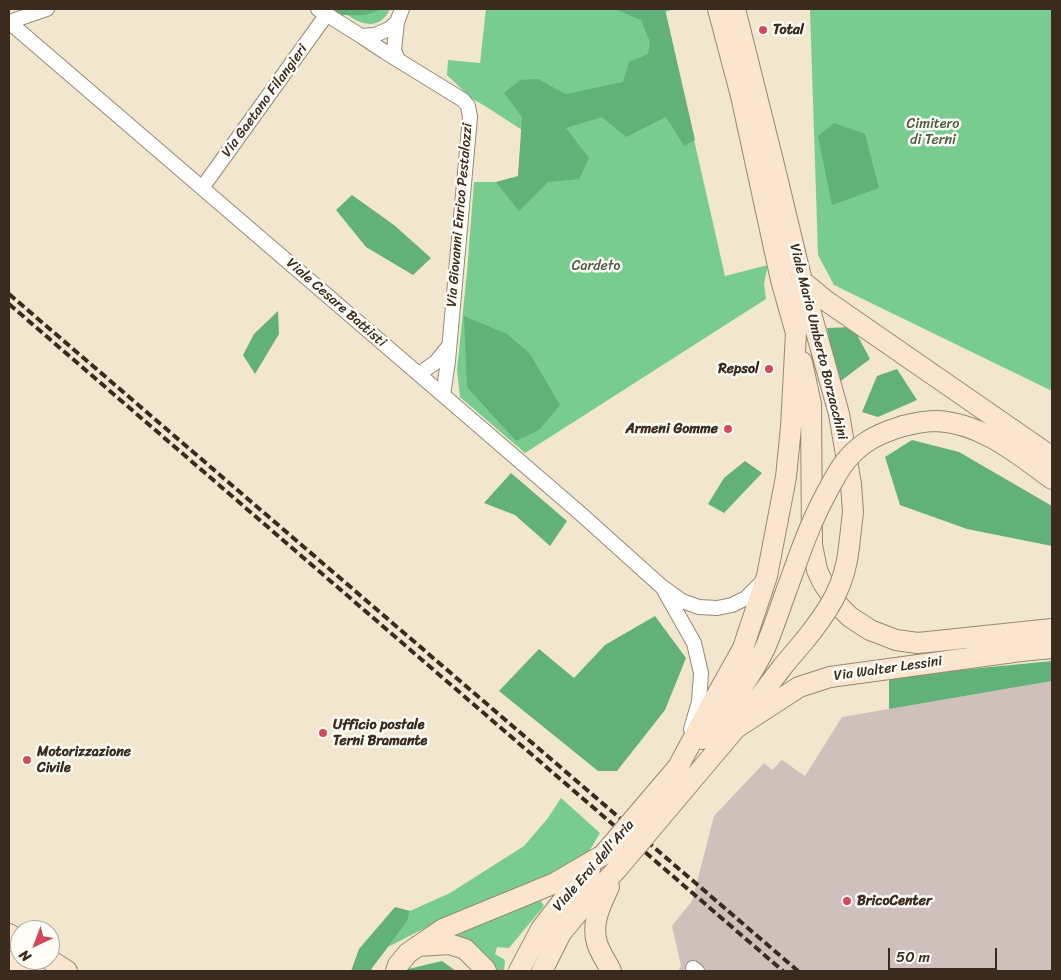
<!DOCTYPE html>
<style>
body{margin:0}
#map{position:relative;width:1061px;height:980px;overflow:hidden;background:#f2e7ce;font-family:Sriracha,sans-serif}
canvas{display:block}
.frame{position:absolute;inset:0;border:10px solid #3b2a1e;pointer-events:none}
.north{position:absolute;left:10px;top:920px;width:50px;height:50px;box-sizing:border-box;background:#fdfcf7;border:1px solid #afa8a0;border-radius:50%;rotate:223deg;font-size:14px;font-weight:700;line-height:20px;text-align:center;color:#3b2a1e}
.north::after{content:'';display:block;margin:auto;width:18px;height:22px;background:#d1495b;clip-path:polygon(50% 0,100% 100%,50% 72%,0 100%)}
.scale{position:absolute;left:888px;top:948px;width:109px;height:22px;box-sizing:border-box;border:2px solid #3b2a1e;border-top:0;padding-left:6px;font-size:15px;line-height:18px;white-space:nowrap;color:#3b2a1e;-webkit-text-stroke:4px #fdfcf7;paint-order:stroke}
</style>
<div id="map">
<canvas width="1061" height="980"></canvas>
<div class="frame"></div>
<div class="north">N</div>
<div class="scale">50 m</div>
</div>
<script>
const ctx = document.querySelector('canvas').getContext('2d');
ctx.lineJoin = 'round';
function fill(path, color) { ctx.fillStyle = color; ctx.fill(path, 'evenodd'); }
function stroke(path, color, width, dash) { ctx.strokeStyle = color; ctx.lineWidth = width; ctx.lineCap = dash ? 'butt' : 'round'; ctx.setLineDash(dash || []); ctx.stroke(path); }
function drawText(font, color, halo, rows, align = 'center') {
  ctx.font = font + ' Sriracha,sans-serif'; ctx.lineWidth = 5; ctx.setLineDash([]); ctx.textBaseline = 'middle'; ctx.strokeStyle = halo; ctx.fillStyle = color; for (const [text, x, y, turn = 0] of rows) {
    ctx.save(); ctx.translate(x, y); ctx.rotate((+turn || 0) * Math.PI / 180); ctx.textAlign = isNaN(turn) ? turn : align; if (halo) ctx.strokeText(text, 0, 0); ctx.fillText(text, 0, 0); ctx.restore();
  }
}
fill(new Path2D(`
 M1052,681V971H678L681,966L672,926L692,901L714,816L764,763L772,770L782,760L805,776L842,717Z`), '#d0c0bc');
fill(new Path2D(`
 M340,9H390C378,34 356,23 340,9Z
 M486,9H675L665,12L725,276L768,265L764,284L766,299L525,453L460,397L457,370L467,272L474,182H496L518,177L522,130L485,106L471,98L447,75L448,60L480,63Z
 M810,9H1052V391L834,285L818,255Z
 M561,798L600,833L585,858L530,888L431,925L388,947L407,922L410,911L450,893L524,846L548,818Z
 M539,898L544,906L509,948L497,947L495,954L505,960L504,971H492L453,937V931Z`), '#79cc8f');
fill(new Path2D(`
 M332,9H378L377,11L364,15H338Z
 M615,9H665L695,140L684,146L666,117L626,137L602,117L566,128L589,158L579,179L548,182L519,211L496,182L518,176L522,117L504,93L520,80L538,79L558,90L566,94L623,82L629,62L648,54L650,42L641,20Z
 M834,123L865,134L879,188L832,205L818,136Z
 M352,195L394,225L431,258L413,275L366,247L336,210Z
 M278,311L279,334L255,374L243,355L254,334Z
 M464,316L507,334L530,354L560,405L539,430L516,441L467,387Z
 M853,327L870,359L838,383L827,328Z
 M897,369L917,400L878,417L862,412L877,376Z
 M912,440L959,452L1052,506V546L967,529L900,505L885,457Z
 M745,461L762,473L724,513L708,504L724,478Z
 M511,473L567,521L550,546L515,515L484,503Z
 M655,616L686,658L665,710L617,771H598L499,691L539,649L574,678L605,645Z
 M1052,661V681L889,709V677Z
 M395,907L410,911L407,922L372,968L371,971H351L359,949Z
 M442,961L456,971H408V969Z`), '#62b07a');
const minor = new Path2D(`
 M318,9L361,36L375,35L389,29L397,22L402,9
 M9,22L443,395L581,514L661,586L682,601L699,607L717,608L732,605L746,598L762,582
 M9,22L47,9
 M397,22L394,50L398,60
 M361,36L385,52L463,100L468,106L470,117L448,361L443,395
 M202,188L327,14
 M419,374L436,362L448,347
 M664,590L694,643L701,673L699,702L691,729
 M693,968L697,971`);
const secondary = new Path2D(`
 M735,9L775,169L802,281L839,414L851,484L853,512L849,547
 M802,281L825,300L1052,457
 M802,362L811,404L812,545L817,570L823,583L839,606L850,617L870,630L896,640L918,643L1052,629
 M903,426C915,423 926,421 937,421C981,423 1018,454 1052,479
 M736,728L799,687L830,677L1021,651L1052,648
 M702,739C726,711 749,681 765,648C772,632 778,614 784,597
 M678,767L709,709L743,648L767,576L786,477L791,427L796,333L781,280L741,96L718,9
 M693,779L736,728L783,666L805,640
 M609,887C601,904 591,923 597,943C600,953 607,962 611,971
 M9,934L20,941
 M418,946L449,944L465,949L485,969L486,971
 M50,960L67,971
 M9,962L24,971
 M396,971L398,965L408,953L443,929L555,883L603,855
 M519,971L541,929L564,899L590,870
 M542,971L561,933L586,903L618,868`);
stroke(minor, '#968876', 16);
stroke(secondary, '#968876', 22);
stroke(minor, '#fff', 14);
stroke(secondary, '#fbe5cf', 20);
stroke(new Path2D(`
 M9,294L798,971
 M9,304L783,971`), '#3b2a1e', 4, [8, 4]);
const secondaryBridge = new Path2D(`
 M784,597C797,562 808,527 826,494C837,473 845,457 865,443C876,435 890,430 903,426
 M805,640C829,610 845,586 849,547
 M603,855L678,767
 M618,868L693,779`);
stroke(secondaryBridge, '#968876', 22, []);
stroke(secondaryBridge, '#fbe5cf', 20);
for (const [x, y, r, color] of [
 [763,30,5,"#d1495b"],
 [769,369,5,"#d1495b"],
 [728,429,5,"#d1495b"],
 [323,733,5,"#d1495b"],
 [27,760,5,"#d1495b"],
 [847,901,5,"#d1495b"]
]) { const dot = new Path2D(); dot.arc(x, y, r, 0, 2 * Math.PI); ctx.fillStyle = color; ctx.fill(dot); stroke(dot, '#fdfcf7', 2); }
drawText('bold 14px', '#3b2a1e', '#fdfcf7', [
 ["Total",773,30],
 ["Repsol",759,369,"right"],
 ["Armeni Gomme",718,429,"right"],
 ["Ufficio postale",333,725],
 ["Terni Bramante",333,741],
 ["Motorizzazione",37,752],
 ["Civile",37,768],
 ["BricoCenter",857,901]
], 'left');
drawText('14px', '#3b2a1e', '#fdfcf7', [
 ["Via Gaetano Filangieri",265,101,-54],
 ["Via Giovanni Enrico Pestalozzi",460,215,-85],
 ["Viale Cesare Battisti",336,303,41],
 ["Viale Mario Umberto Borzacchini",818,342,76],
 ["Via Walter Lessini",888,669,-8],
 ["Viale Eroi dell'Aria",594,866,-49]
]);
drawText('14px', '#4e5b40', '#fdfcf7', [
 ["Cimitero",933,124],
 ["di Terni",933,140],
 ["Cardeto",596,266]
]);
</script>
